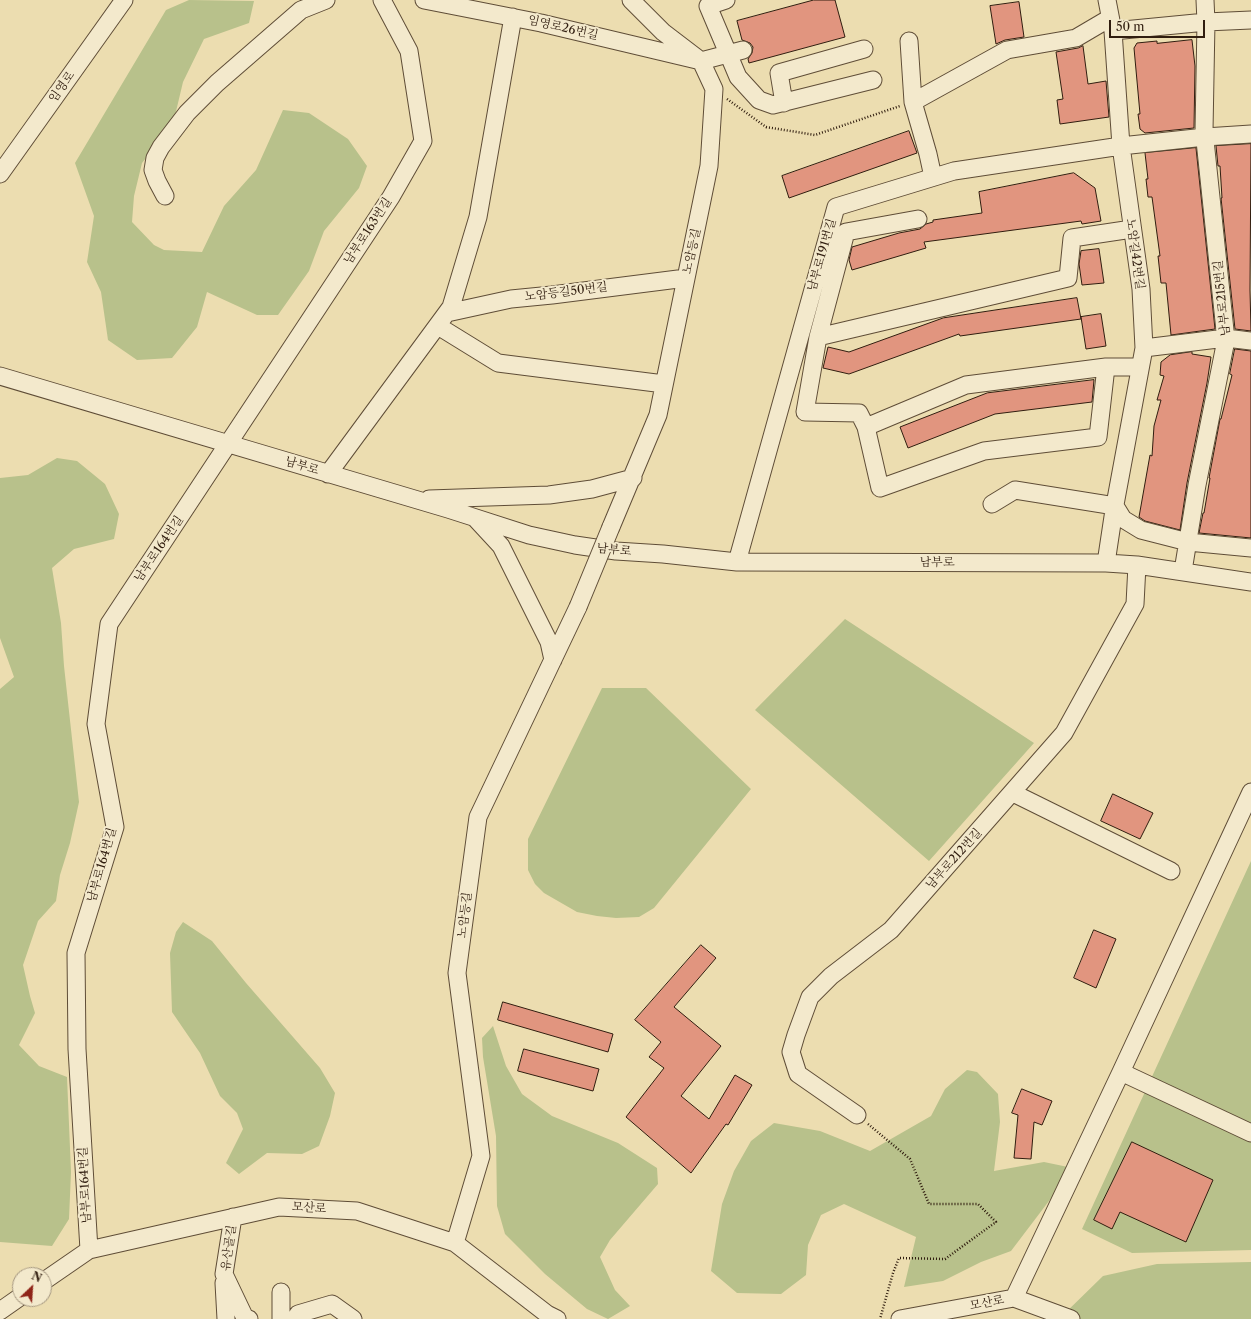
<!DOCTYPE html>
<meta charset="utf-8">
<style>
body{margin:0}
#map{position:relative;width:1251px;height:1319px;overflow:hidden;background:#ecddb0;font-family:"Libre Caslon Text",serif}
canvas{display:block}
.north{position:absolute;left:12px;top:1267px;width:40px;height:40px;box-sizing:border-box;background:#f3e9cc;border:1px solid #a59780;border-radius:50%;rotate:25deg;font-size:11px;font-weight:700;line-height:16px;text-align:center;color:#301d0f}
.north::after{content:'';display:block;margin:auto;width:14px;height:18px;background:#8f2418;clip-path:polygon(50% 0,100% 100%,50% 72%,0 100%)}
.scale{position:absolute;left:1109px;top:20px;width:96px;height:18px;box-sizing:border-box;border:2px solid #301d0f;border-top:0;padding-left:5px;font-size:12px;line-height:14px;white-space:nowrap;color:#301d0f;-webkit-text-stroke:3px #f3e9cc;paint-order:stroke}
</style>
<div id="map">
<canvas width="1251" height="1319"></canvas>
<div class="north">N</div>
<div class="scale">50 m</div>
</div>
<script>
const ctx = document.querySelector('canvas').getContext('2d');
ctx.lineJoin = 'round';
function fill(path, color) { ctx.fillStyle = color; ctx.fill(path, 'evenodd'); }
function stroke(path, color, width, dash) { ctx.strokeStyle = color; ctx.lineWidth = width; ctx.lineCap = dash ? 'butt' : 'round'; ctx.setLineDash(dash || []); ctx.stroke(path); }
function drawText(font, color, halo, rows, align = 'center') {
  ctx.font = font + ' "Libre Caslon Text","Noto Serif KR",serif'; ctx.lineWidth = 4; ctx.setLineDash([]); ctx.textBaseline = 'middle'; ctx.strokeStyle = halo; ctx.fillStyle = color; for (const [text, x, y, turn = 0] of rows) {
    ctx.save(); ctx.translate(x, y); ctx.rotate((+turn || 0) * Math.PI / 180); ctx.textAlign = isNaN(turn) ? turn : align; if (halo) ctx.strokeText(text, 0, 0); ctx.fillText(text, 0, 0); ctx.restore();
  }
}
fill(new Path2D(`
 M189,0L254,1L249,23L204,39L183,82L173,124L142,163L134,196L132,222L154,245L164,250L202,252L224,206L256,170L283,110L309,113L348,139L367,166L359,188L324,231L309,271L278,315H257L207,292L197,327L172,358L137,360L108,340L101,292L87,262L94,216L75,163L166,10Z
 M57,458L77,461L105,484L119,514L114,539L74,549L52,568L61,623L64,666L79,802L70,843L60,875L56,901L38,921L23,965L30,996L35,1013L19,1045L39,1066L67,1077L71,1172L69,1219L52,1246L0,1242V689L14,677L0,638V478L28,475Z
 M845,619L1034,743L929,861L755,710Z
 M602,688H646L751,789L654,908L639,917L616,918L597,916L577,912L544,893L535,884L528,870V839Z
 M1251,861V1250L1132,1253L1082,1229Z
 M183,922L212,941L246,983L320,1068L335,1093L330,1116L319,1146L302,1154L267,1153L239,1174L226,1163L243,1129L237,1113L220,1096L200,1053L172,1012L170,953L176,932Z
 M493,1026L506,1066L522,1094L552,1116L618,1143L657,1168L658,1184L610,1240L600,1257L615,1290L630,1306L608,1319L587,1309L545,1274L505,1234L497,1206L496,1136L483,1057L482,1038Z
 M967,1070L977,1072L998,1094L1000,1122L994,1171L1044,1162L1068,1167L1055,1193L1011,1251L981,1262L943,1281L904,1287L916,1237L844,1204L821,1215L808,1245L806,1275L781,1294L737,1293L711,1271L722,1204L734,1171L751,1141L774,1123L820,1131L870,1151L931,1116L945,1089Z
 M1251,1262V1319H1059L1103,1276L1157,1264Z`), '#b8c18b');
const building = new Path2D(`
 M814,0H835L845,37L749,63L748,59L752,53L753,47L750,43L742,40L737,21Z
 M1019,2L1024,37L1005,40L996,44L990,6Z
 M1192,40L1195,66L1194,128L1145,133L1140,129L1138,114H1140L1134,48L1137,43L1157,41V43Z
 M1083,46L1088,84L1106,81L1109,117L1060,124L1057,100L1063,99L1056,52L1078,48Z
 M909,131L917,153L789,198L782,176Z
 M1251,144L1250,290L1251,331L1235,329L1221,198H1222L1220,166H1218L1216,146Z
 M1196,148L1215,329L1171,335L1166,283H1161L1158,256H1160L1152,197H1148L1146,179H1148L1145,153Z
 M1074,173L1095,188L1101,221L1082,224L1081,221L924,242L926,248L852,270L849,260L852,247L899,233L920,229L926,224L933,222V220L982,213L979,192Z
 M1099,249L1104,283L1082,285L1079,264L1081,251Z
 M1077,298L1081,319L960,336L959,334L849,374L823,368L828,347L849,352L943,318Z
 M1101,314L1106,346L1086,349L1081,317Z
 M1235,349L1251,351V538L1199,533L1203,513H1204L1210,478H1209L1220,419H1221L1232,375L1230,374Z
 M1192,352V354L1211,357L1207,383L1187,483L1180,530L1145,521L1139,517L1150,455L1152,456L1154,426L1161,400H1157L1164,376L1160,375L1161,362L1170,355Z
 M1094,380L1092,402L995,414L908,448L900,427L987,393Z
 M1113,794L1153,813L1140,839L1101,821Z
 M1094,930L1116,939L1096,988L1074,978Z
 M701,945L716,958L674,1007L721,1046L681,1096L709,1119L735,1075L752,1085L728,1125L726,1124L691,1173L626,1117L664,1068L649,1057L661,1042L635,1020Z
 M503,1002L613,1034L608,1052L498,1020Z
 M524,1049L599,1069L593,1091L518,1071Z
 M1022,1089L1052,1101L1042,1125L1034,1122L1031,1159L1014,1158L1018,1115L1012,1113Z
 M1132,1142L1213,1180L1186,1242L1120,1212L1112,1229L1094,1220Z`);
fill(building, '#e1957f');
stroke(building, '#301d0f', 1);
const minor = new Path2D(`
 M424,0L541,23L701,61L743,50
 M726,0L708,6L738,77L759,100L773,105L873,80
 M1205,0L1206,22L1251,20
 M1113,31L1206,22L1204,131L1226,340L1197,485L1183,571
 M909,41L913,102L928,154L933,177
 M913,102L1007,50L1076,38L1110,18
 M784,103L779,73L864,49
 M0,174L124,0
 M165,196L157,181L153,170L155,158L161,147L187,113L217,83L301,10L326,0
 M447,313L511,299L552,295L686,278
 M438,326L498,363L664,384
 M818,337L846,232L918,219
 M1144,348L1226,338L1251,341
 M1106,367L1098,437L984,451L880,488L866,427L966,385L1106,367H1140
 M0,376L448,509L529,535L575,545L616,551L663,554L737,562L1106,563L1137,565L1251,582
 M866,427L859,413L805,412L818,337L1068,278L1072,238L1132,229
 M328,474L451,307L478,217L513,17
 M429,499L549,495L592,489L633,478
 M992,504L1015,490L1115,506L1123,519L1141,530L1188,542L1251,548
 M476,519L501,546L549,642L553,660
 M611,527L658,415L709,166L714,89L701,61L663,32L631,0
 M737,562L836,207L954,171L1121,146L1205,137L1251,134
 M1106,563L1114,510L1144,348L1141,289L1121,146L1113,31L1107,0
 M1013,793L1171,871
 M1121,1072L1251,1133
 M857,1115L798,1074L791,1052L796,1035L810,997L831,976L891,930L1064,733L1135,604L1137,565
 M233,1217L224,1274L245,1318L249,1319
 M455,1243L481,1156L457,973L478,817L578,607
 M89,1250L77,1049L76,953L115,827L96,724L109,624L391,197L423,141L409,51L382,0
 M44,1281L89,1250L279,1207L357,1211L455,1243L547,1314L557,1319
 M224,1283L226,1319
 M281,1292V1319
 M1014,1298L1121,1072L1251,792
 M0,1311L20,1297
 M295,1319L298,1314L332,1304L353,1319
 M900,1319L1014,1298L1071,1319`);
stroke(minor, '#5f4d37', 19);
stroke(new Path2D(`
 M727,99L766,127L815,135L900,106
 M868,1124L910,1159L929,1204H978L996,1222L945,1259L899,1258L893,1273L880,1319`), '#301d0f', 2.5, [1, 2]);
stroke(minor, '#f3e9cc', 17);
const minorBridge = new Path2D(`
 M578,607L611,527`);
stroke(minorBridge, '#5f4d37', 19, []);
stroke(minorBridge, '#f3e9cc', 17);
drawText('12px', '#301d0f', '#f3e9cc', [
 ["임영로26번길",563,28,13],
 ["임영로",62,87,-55],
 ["남부로163번길",368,231,-57],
 ["노암등길",692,251,-78],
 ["노암길42번길",1135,254,82],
 ["남부로191번길",822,255,-74],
 ["노암등길50번길",566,292,-7],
 ["남부로215번길",1222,298,-96],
 ["남부로",302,466,17],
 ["남부로164번길",159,549,-56],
 ["남부로",614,550,6],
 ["남부로",937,563],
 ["남부로212번길",954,859,-48],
 ["남부로164번길",102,865,-74],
 ["노암등길",465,915,-83],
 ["남부로164번길",85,1185,-93],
 ["모산로",309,1208,4],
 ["유산골길",229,1248,-82],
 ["모산로",987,1303,-11]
]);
</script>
